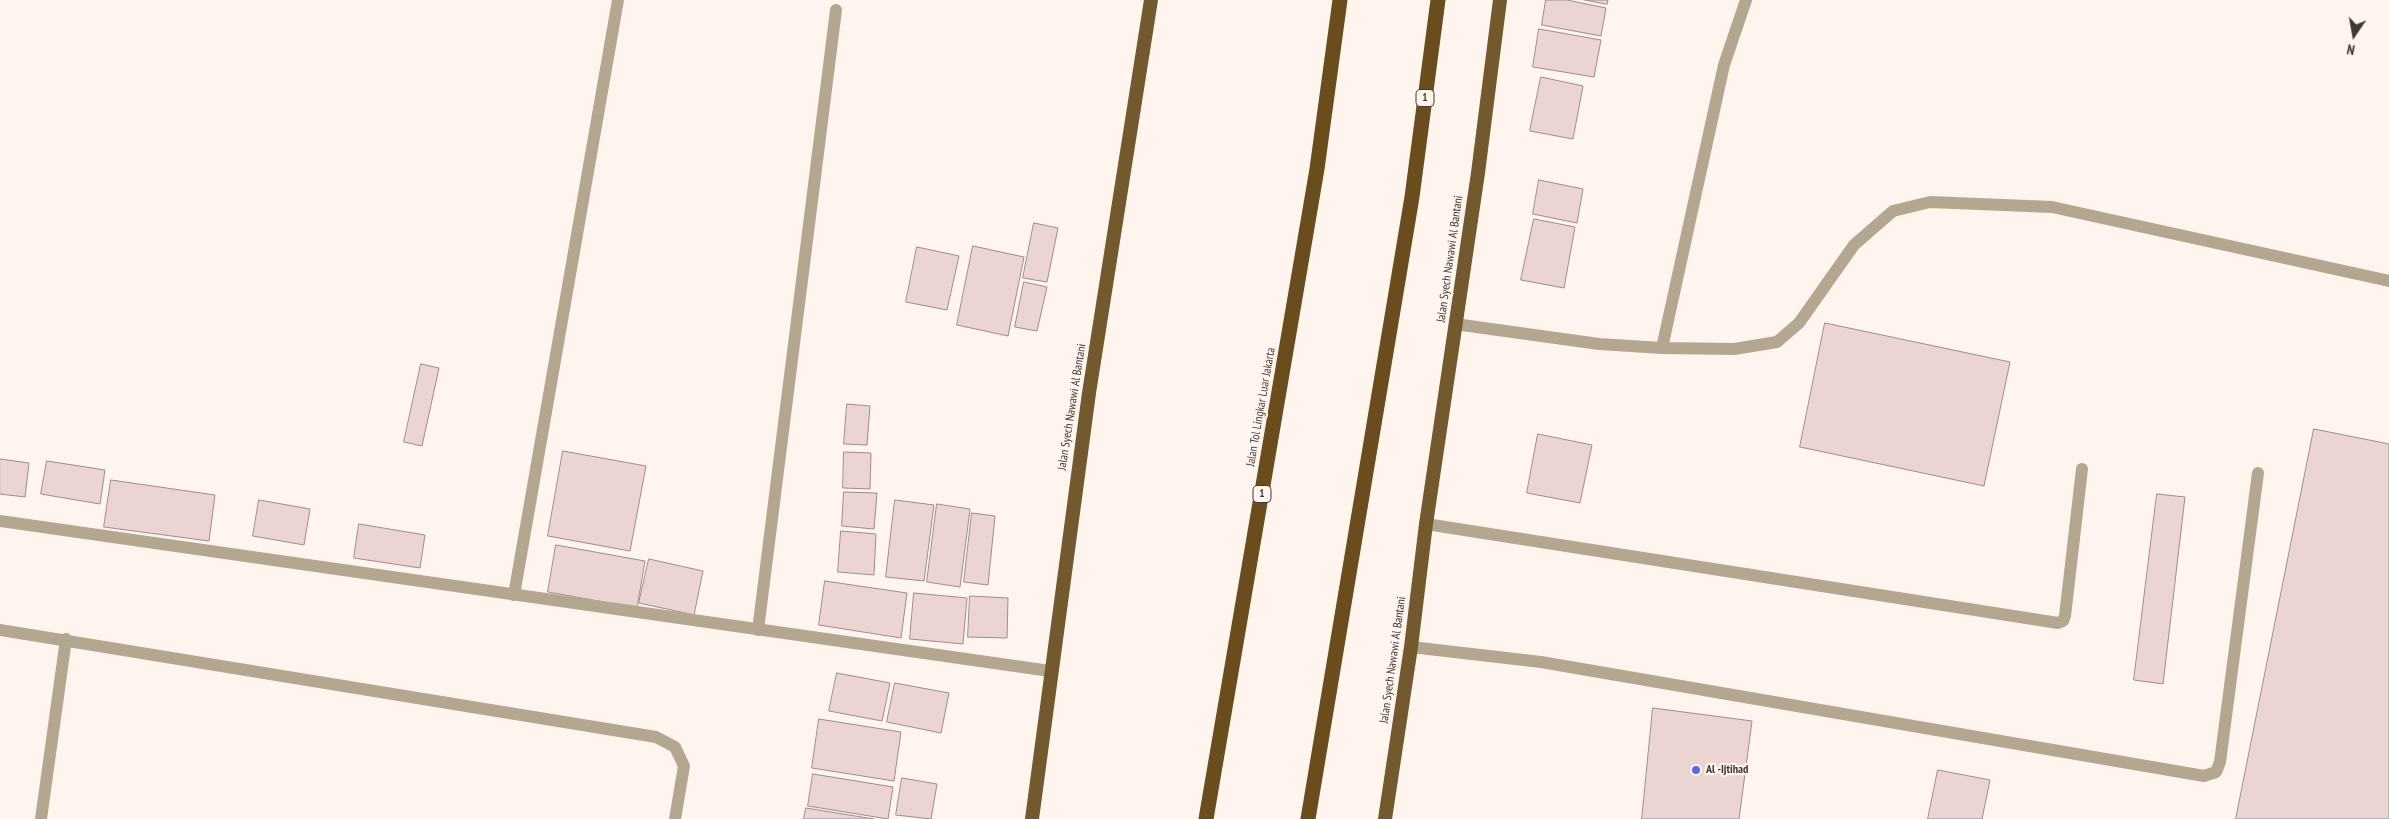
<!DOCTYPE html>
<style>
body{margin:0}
#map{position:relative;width:2389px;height:819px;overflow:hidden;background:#fff4ee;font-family:"PT Sans Narrow",sans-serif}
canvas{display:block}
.north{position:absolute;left:2329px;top:10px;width:50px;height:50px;-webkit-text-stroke:4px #fff4ee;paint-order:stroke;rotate:192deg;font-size:14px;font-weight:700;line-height:20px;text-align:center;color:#3f3834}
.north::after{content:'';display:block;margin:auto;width:18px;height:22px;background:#3f3834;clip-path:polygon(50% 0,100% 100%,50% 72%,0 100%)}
</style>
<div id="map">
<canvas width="2389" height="819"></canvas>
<div class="north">N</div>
</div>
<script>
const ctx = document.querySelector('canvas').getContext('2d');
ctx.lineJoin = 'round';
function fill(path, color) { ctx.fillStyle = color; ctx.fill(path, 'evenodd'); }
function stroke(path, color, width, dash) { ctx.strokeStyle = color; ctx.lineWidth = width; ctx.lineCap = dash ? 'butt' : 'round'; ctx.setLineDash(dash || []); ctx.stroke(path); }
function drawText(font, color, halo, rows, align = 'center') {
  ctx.font = font + ' "PT Sans Narrow",sans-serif'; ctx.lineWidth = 4.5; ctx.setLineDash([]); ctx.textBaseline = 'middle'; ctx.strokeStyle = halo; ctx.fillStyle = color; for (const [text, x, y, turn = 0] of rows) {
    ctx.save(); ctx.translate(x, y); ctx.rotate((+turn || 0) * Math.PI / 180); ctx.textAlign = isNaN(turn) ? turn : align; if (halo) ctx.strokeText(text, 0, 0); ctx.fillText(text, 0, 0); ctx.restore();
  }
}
const building = new Path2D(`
 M1546,0H1567L1606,8L1601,36L1542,25Z
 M1585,0H1608L1607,4Z
 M1539,29L1601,40L1594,77L1533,67Z
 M1541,77L1583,86L1573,139L1530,131Z
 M1539,180L1583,189L1577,223L1533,214Z
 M1534,219L1575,227L1564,288L1521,280Z
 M1034,223L1058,228L1047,282L1023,278Z
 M973,246L1024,257L1008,336L957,325Z
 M917,247L959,256L947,310L906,302Z
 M1024,282L1047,287L1037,331L1015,327Z
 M1825,323L2010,362L1984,486L1800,447Z
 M421,364L439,368L422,446L404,442Z
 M847,404L870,406L867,445L844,444Z
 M2314,429L2389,444V819H2236Z
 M1538,434L1592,445L1580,503L1527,493Z
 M563,451L646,466L630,551L548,536Z
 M844,452L871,453L870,489L843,488Z
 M0,459L29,463L25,497L0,494Z
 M47,461L105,470L100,504L41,494Z
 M111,480L215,495L209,541L104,527Z
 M844,492L877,493L874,529L842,526Z
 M2157,494L2185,497L2163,684L2134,680Z
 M259,500L310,509L304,545L253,536Z
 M895,500L934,505L924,581L886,577Z
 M937,504L970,509L960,587L927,582Z
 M972,513L995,516L988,585L964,582Z
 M359,524L425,535L420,568L354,558Z
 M841,531L876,534L874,575L838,572Z
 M556,545L645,561L637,608L548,592Z
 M649,559L703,571L694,615L639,603Z
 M825,581L907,593L901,638L819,625Z
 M914,593L967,598L963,644L910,639Z
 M970,596L1008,598L1007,638L968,637Z
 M837,673L890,683L882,721L829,711Z
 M895,683L949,693L941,733L887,722Z
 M1653,708L1752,721L1739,819H1642Z
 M819,719L901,732L894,781L812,768Z
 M1938,770L1990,780L1982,819H1928Z
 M813,774L893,787L888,819L808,806Z
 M902,778L937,784L931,819L896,815Z
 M806,808L874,819H804Z`);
fill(building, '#ead5d3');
stroke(building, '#9f8b89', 1);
stroke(new Path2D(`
 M1455,324L1599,344L1662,348L1734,349L1777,342L1799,323L1854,245L1893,211L1930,202L2052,207L2389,281
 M1662,348L1724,65L1746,0
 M0,521L1050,671
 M1426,524L2058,623L2063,621L2065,616L2082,469
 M514,595L618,0
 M0,630L656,737L675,747L684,766L675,819
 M758,630L836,10
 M1411,647L1541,662L2204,776L2216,772L2220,762L2258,473
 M41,819L66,639`), '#b4a792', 12);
stroke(new Path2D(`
 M1032,819L1089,393L1151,0
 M1385,819L1411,647L1426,524L1478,173L1500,0`), '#73592e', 14);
stroke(new Path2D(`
 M1206,819L1317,169L1340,0
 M1308,819L1412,197L1438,0`), '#694d1d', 15);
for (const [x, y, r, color] of [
 [1696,770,5,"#5d69e1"]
]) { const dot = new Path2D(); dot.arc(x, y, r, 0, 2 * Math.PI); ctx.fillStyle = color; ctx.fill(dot); stroke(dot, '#fff4ee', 2); }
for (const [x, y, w] of [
 [1425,98,18],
 [1262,494,18]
]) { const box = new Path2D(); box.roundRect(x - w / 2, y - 8.5, w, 17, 4); ctx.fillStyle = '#fff4ee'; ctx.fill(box); stroke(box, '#3f3834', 1); }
drawText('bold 11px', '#3f3834', null, [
 ["1",1425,98],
 ["1",1262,494]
]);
drawText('12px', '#3f3834', '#fff4ee', [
 ["Jalan Syech Nawawi Al Bantani",1450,259,-82],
 ["Jalan Syech Nawawi Al Bantani",1072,407,-81],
 ["Jalan Tol Lingkar Luar Jakarta",1261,407,-80],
 ["Jalan Syech Nawawi Al Bantani",1393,660,-82]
]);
drawText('bold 12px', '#3f3834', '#fff4ee', [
 ["Al -Ijtihad",1706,770]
], 'left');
</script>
